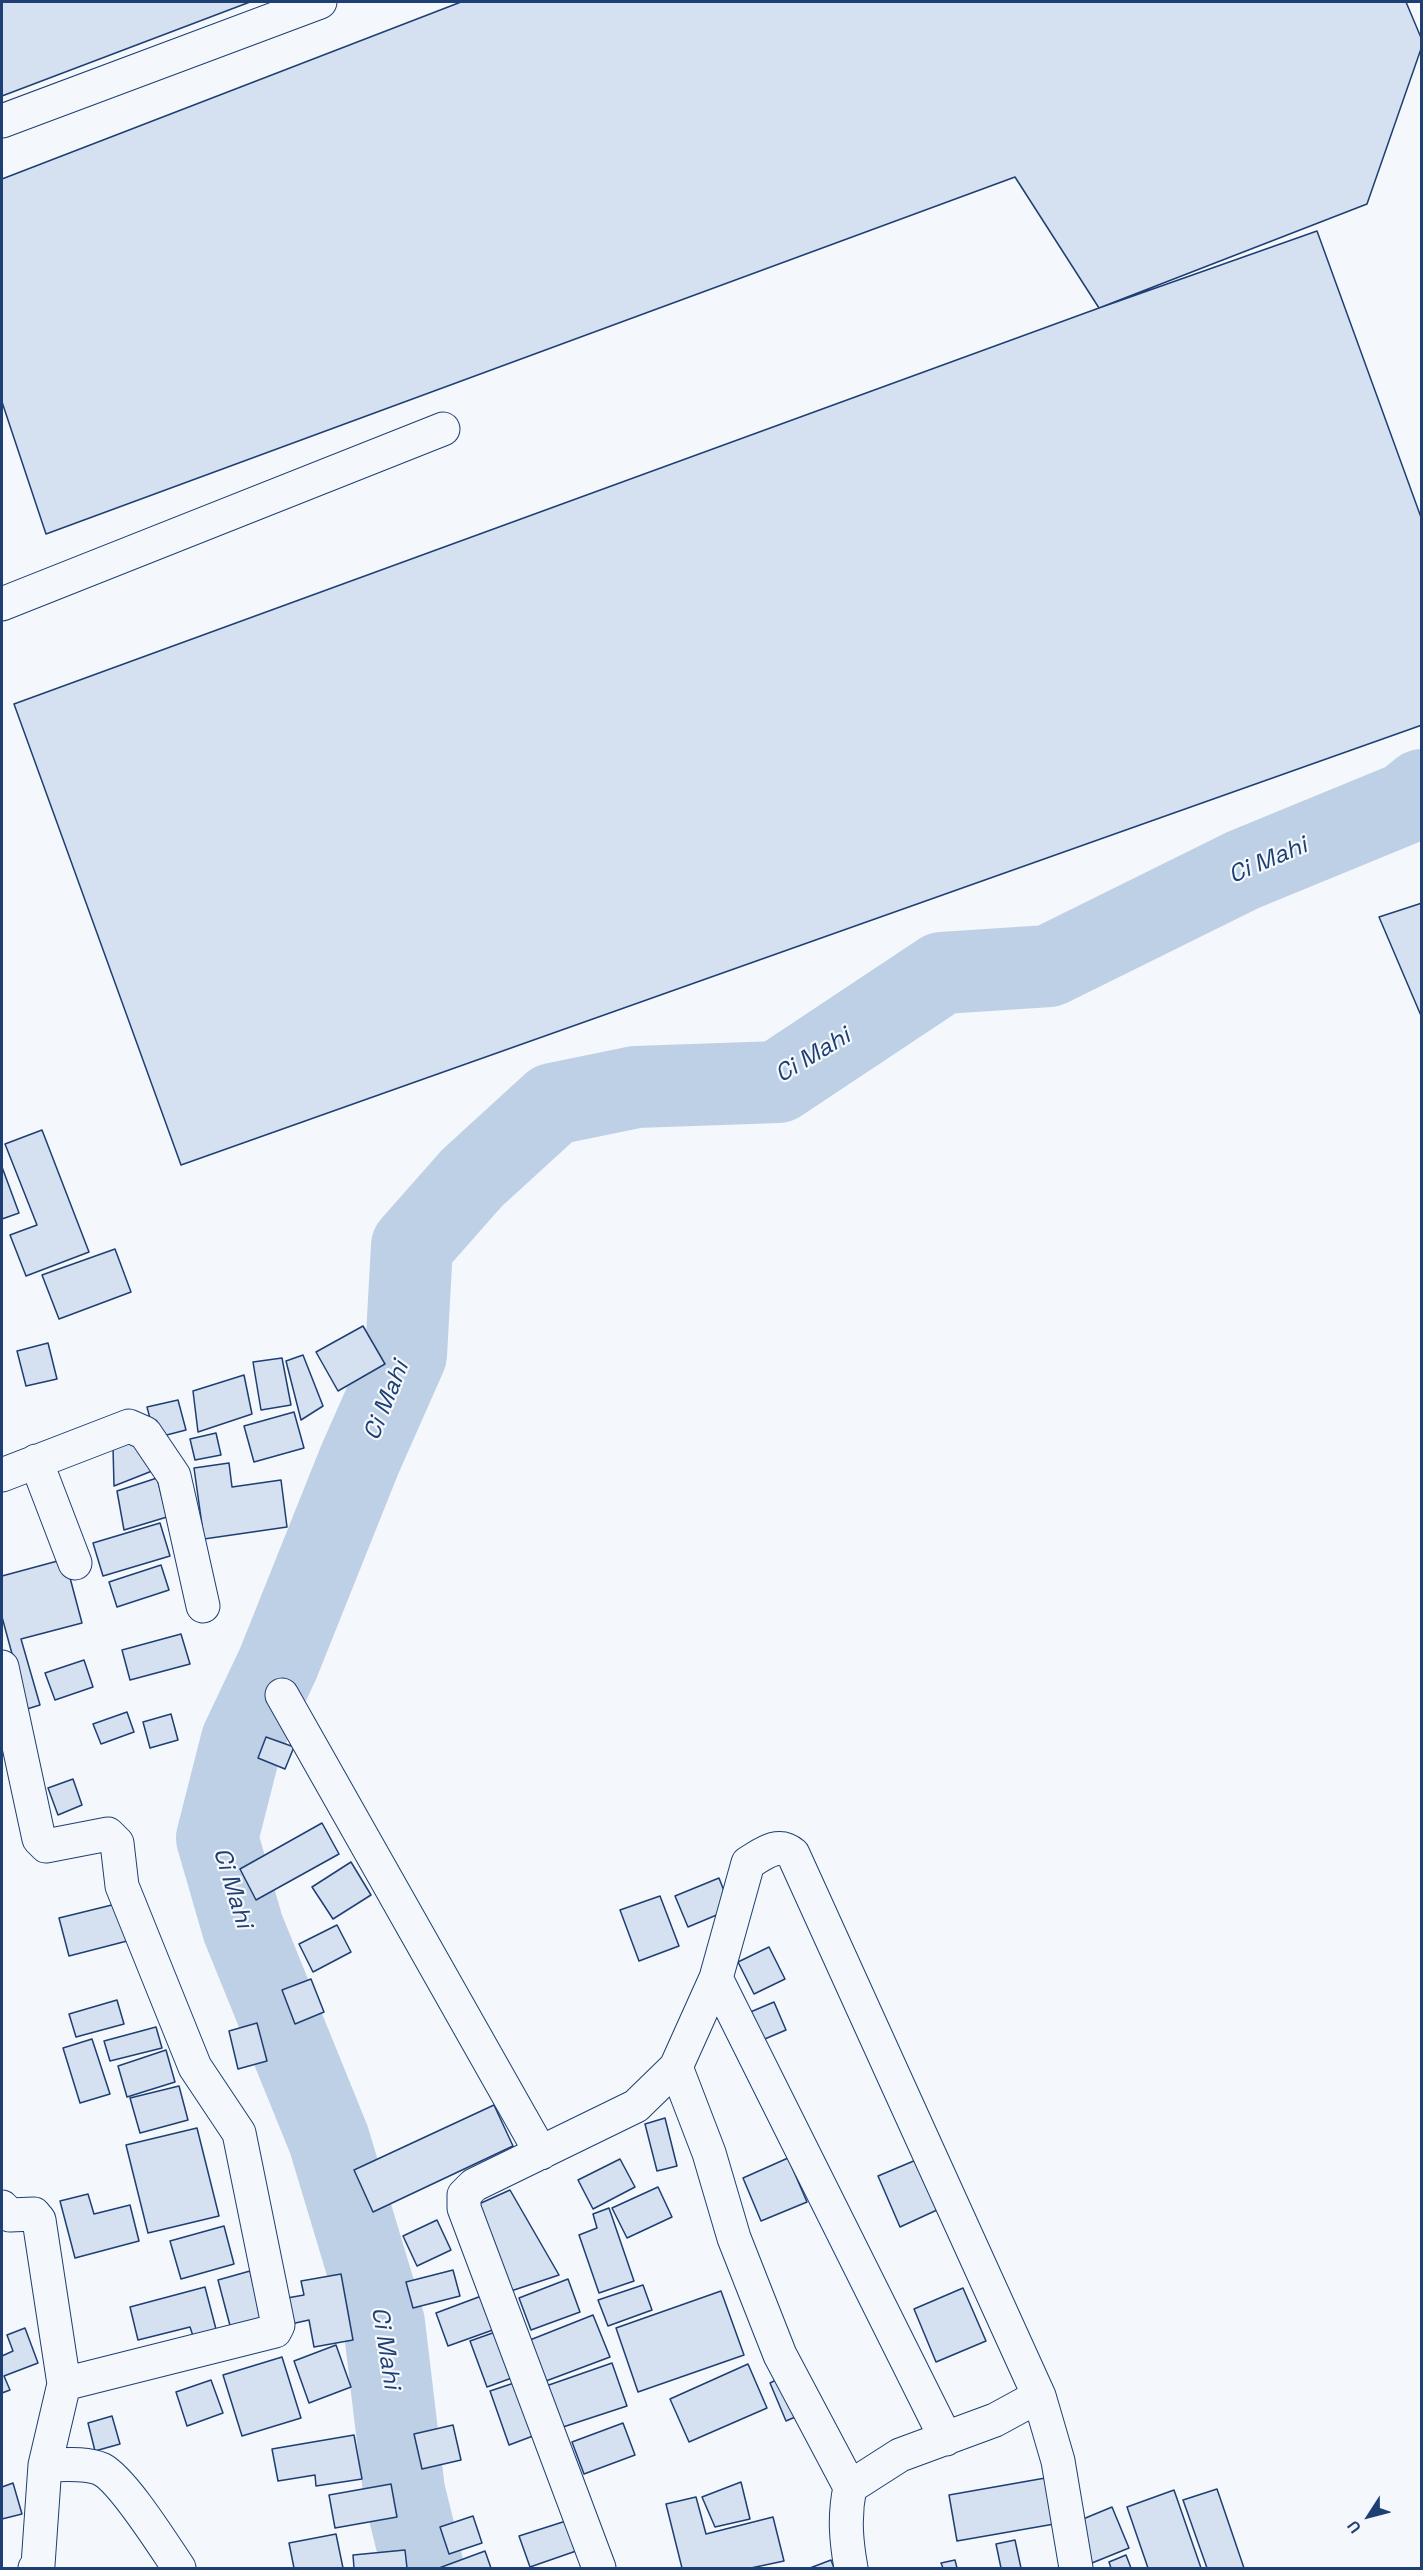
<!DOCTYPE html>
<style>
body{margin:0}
#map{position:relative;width:1423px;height:2570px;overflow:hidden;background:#f4f7fb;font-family:"Space Grotesk",sans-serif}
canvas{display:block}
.frame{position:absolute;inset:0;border:3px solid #1d3f73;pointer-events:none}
.north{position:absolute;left:1339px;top:2486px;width:60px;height:60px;-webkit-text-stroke:4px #f4f7fb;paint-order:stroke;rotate:234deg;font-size:16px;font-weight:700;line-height:24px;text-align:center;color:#1d3f73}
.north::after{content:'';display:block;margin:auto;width:21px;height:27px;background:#1d3f73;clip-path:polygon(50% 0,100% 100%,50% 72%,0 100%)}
</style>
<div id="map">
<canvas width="1423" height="2570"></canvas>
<div class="frame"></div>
<div class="north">U</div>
</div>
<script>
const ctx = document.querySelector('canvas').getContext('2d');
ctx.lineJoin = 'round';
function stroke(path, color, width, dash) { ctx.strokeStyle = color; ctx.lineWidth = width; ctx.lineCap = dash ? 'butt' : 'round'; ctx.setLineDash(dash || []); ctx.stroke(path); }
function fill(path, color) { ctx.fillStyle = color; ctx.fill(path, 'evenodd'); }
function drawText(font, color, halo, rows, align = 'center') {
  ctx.font = font + ' "Space Grotesk",sans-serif'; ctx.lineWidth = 4.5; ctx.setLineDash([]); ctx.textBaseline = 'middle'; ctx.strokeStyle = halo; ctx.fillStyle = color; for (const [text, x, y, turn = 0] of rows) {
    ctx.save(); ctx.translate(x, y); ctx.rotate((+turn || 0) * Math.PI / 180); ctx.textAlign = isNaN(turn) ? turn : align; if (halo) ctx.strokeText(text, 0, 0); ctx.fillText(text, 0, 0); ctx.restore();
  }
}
stroke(new Path2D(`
 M423,2568L404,2491L384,2323L329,2140L243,1928L217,1838L242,1740L278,1664L360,1459L406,1355L412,1246L472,1178L553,1104L636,1087L778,1082L942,973L1049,966L1243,870L1406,803L1422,790`), '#bed0e5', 82);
const building = new Path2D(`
 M2,2H250L2,96Z
 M461,2H1406L1422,40V46L1367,204L1099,308L1015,177L46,534L2,402V179Z
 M1317,231L1422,520V725L181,1165L14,704L1099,308Z
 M1422,903V1018L1379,917Z
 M42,1130L89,1252L26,1276L10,1235L37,1225L5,1144Z
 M2,1167L19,1213L2,1219Z
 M115,1249L131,1292L59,1319L42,1275Z
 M363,1326L385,1364L338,1391L316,1352Z
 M48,1343L57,1379L26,1386L17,1351Z
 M303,1355L323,1406L301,1420L286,1361Z
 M282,1358L291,1405L261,1410L253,1362Z
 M244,1375L252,1414L198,1432L193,1391Z
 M178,1400L186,1430L155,1438L147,1407Z
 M294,1412L304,1448L254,1462L244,1426Z
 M216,1433L221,1455L195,1460L190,1439Z
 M147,1440L152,1471L114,1486L113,1447Z
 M229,1463L232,1487L281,1480L287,1527L204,1539L194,1468Z
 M157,1478L167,1517L124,1530L117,1491Z
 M160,1523L170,1556L103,1576L93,1543Z
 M65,1559L82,1623L21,1639L40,1705L27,1709L2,1617V1576Z
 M161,1565L169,1590L117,1607L109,1582Z
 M181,1634L190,1664L130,1680L122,1650Z
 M84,1660L93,1687L55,1700L45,1673Z
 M127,1712L134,1732L101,1744L93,1724Z
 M171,1714L178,1740L150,1748L143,1722Z
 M266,1737L294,1747L285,1769L258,1758Z
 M73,1779L82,1805L58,1815L48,1788Z
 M322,1823L339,1854L256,1900L240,1869Z
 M351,1862L371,1895L333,1919L312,1887Z
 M719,1878L731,1909L688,1927L675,1896Z
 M660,1896L679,1946L639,1961L620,1910Z
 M120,1903L131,1940L69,1956L59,1918Z
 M337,1925L351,1952L313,1972L299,1944Z
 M769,1947L785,1979L754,1994L738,1962Z
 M311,1979L324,2012L295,2024L282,1990Z
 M117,2000L124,2024L76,2037L69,2014Z
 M774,2002L786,2030L753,2044L741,2016Z
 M257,2023L267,2061L238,2069L229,2031Z
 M156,2027L162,2048L110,2061L104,2041Z
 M92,2039L110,2094L80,2103L63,2048Z
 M166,2050L175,2082L127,2097L118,2066Z
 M179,2086L188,2120L140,2133L130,2098Z
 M494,2105L513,2146L373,2212L354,2170Z
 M665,2118L677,2166L657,2171L645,2124Z
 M197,2128L219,2216L148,2233L126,2145Z
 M788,2158L807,2202L761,2221L743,2178Z
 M620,2159L635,2187L593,2209L578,2180Z
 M916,2160L937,2210L900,2227L878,2176Z
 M658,2187L672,2217L627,2238L612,2208Z
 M510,2190L559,2275L505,2293L470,2208Z
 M88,2194L94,2214L130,2205L139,2241L75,2258L60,2201Z
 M609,2208L634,2281L599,2293L579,2235L597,2228L593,2214Z
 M437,2220L451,2250L417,2266L403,2236Z
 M224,2226L234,2264L181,2279L170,2241Z
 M453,2270L460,2296L413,2308L406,2282Z
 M250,2271L264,2329L233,2337L218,2280Z
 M341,2274L353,2340L314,2347L309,2320L291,2324L287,2298L304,2295L301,2281Z
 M568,2279L580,2312L531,2330L519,2298Z
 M643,2285L652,2310L608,2326L598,2300Z
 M205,2287L217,2333L194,2339L190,2327L138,2340L130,2307Z
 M963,2288L986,2341L936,2362L914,2309Z
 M721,2291L744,2355L638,2392L616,2328Z
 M492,2292L504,2326L448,2346L436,2313Z
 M593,2315L610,2357L546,2381L530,2340Z
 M25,2328L38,2363L4,2376L10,2390L2,2393V2356L13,2351L7,2335Z
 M504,2329L520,2375L487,2387L470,2341Z
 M336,2345L351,2387L309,2403L294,2361Z
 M282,2357L301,2418L242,2436L223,2375Z
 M612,2363L627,2406L560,2428L546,2386Z
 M748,2364L767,2408L689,2442L670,2399Z
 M786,2375L802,2414L786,2421L770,2383Z
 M211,2380L223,2413L187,2426L176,2392Z
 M523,2380L541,2433L509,2445L490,2391Z
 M112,2416L120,2444L95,2451L88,2423Z
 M623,2423L635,2455L584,2474L572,2442Z
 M453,2425L461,2460L422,2469L414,2434Z
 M354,2435L362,2479L316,2486L315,2475L278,2481L272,2449Z
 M1051,2477L1060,2523L957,2541L949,2495Z
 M741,2482L750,2519L715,2527L702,2497Z
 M13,2483L22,2514L2,2519V2487Z
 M391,2484L397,2517L335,2528L329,2495Z
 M1217,2489L1244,2568H1207L1183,2500Z
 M1174,2490L1201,2568H1148L1127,2507Z
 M696,2497L706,2534L773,2517L784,2561L751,2568H682L666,2504Z
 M1112,2507L1129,2548L1087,2565L1071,2524Z
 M473,2516L482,2543L449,2554L440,2527Z
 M569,2520L579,2550L530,2567L519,2536Z
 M336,2534L343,2568H294L289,2543Z
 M1015,2540L1021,2568H1001L996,2544Z
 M405,2550L407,2568H354L353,2555Z
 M485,2551L491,2568H439Z
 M1126,2555L1131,2568H1111L1109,2562Z
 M831,2560L834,2568H810Z
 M955,2560L957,2568H943L941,2563Z`);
fill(building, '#d5e0f0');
stroke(building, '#1d3f73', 1.5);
const minor = new Path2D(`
 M2,121L320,2
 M2,604L443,429
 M36,1461L75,1563
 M2,1475L129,1426L145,1433L174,1476L203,1606
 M2,1667L39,1839L46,1846L108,1834L117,1843L122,1886L195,2067L239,2133L278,2325L275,2331L64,2384
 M282,1695L541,2153
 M716,1978L946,2439
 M676,2067L709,2153L734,2238L780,2355L850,2487
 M2,2207L10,2215L34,2214L39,2220L64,2384L45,2465L38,2565L35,2568
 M45,2465C62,2465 85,2462 101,2469C123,2480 164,2546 179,2568
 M599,2568L464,2208V2195L474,2185L636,2106L676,2067L716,1978L748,1863C763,1854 778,1841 793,1854L1039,2396L1058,2461L1076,2568
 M851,2568C846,2540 844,2516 850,2487L900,2455L995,2420L1039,2396`);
stroke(minor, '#1d3f73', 35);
stroke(minor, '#f4f7fb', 33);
drawText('italic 24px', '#1d3f73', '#f4f7fb', [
 ["Ci Mahi",1268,861,-23],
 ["Ci Mahi",813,1056,-31],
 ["Ci Mahi",387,1401,-68],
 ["Ci Mahi",232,1888,73],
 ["Ci Mahi",385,2348,81]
]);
</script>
